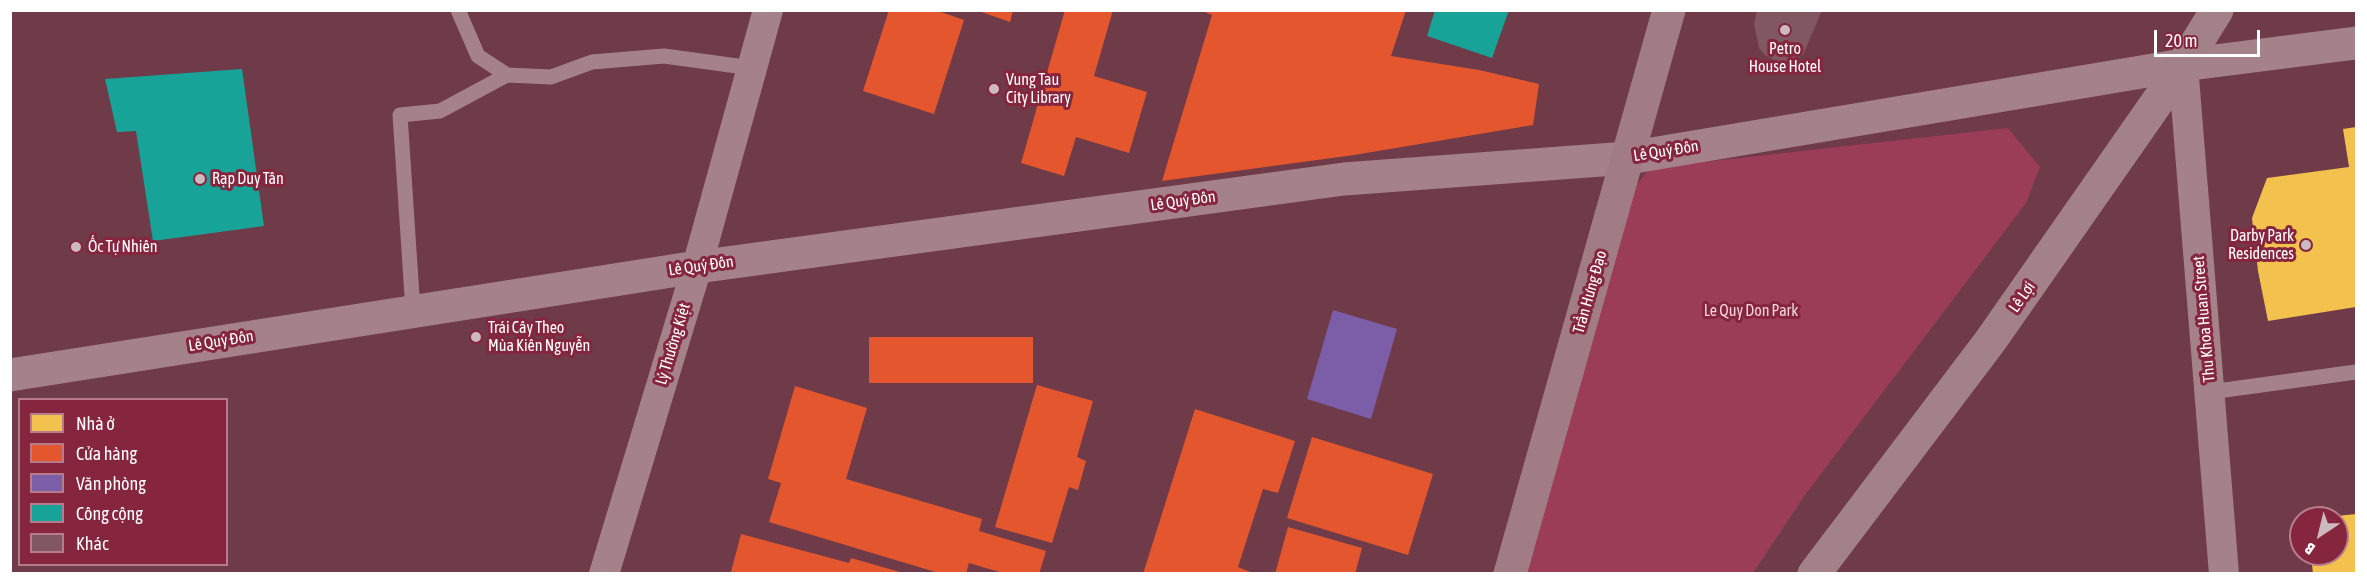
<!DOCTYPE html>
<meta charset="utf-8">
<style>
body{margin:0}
#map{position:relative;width:2367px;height:584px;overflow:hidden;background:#6f3b48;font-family:"Asap Condensed",sans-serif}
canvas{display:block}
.frame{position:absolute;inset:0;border:12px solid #fff;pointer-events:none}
.legend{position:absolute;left:18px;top:398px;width:210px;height:168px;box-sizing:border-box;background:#85253e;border:2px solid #b67c8b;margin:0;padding:8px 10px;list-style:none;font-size:18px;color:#fff}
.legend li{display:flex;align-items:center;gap:12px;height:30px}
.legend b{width:30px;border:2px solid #b67c8b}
.north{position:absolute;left:2289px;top:506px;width:60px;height:60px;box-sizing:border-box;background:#85253e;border:2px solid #b67c8b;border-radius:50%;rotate:215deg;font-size:16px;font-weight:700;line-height:24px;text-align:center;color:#fff}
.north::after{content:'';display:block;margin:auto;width:21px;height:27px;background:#cdbabf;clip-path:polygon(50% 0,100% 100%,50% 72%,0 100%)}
.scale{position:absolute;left:2154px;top:30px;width:106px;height:27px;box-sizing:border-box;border:3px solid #fff;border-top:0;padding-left:8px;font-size:18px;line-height:21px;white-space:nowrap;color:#fff;-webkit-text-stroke:4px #85253e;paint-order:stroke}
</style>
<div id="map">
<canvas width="2367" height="584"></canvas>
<div class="frame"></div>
<ul class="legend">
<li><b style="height:16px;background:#f2c14e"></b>Nhà ở</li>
<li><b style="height:16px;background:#e4572e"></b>Cửa hàng</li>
<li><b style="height:16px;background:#7b5ea7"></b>Văn phòng</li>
<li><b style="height:16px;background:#17a398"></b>Công cộng</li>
<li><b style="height:16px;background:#815862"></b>Khác</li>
</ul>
<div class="north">B</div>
<div class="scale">20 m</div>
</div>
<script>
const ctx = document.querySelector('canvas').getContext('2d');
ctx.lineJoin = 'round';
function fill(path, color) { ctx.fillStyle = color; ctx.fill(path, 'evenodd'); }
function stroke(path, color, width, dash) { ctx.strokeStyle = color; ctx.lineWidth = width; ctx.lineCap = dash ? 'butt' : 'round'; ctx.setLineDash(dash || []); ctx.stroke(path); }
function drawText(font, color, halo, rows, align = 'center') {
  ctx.font = font + ' "Asap Condensed",sans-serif'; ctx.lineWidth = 6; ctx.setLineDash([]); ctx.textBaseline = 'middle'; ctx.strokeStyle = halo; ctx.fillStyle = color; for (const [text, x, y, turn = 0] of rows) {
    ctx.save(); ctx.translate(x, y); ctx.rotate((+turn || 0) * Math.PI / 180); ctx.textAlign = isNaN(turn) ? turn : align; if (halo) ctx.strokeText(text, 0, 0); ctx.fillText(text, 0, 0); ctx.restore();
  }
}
fill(new Path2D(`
 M2008,128L2040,167L2026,203L1805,495L1753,573L1525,574L1619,207L1650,168Z`), '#9c3d57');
fill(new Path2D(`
 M2356,127V307L2268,321L2258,271L2252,218L2267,178L2349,167L2343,129Z
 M2356,514V574H2313L2311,554H2337V516Z`), '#f2c14e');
fill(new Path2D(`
 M889,10H935L964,20L934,114L863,91Z
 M976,10H1013L1010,22Z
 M1065,10H1113L1094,76L1147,92L1129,153L1076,137L1064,176L1021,163Z
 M1200,10H1406L1391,56L1479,70L1539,84L1533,125L1354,155L1162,181L1212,15Z
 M869,337H1033V383H869Z
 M1037,385L1093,401L1077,457L1086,461L1078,490L1069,487L1052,543L995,527Z
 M795,386L867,408L846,479L982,519L979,531L1046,551L1039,574H1006L969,563L966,574H942L769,522L781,483L768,479Z
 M1195,409L1295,441L1278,493L1263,489L1238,567L1255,574H1143Z
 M1312,437L1433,474L1408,555L1287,518Z
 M1288,527L1362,548L1355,574H1275Z
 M741,534L849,563L851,558L907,574H735L731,572Z`), '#e4572e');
fill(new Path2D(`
 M1333,310L1397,329L1371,419L1307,399Z`), '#7b5ea7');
fill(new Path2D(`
 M1435,10H1509L1492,58L1427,36Z
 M242,69L264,226L153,241L136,131L117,132L105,79Z`), '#17a398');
fill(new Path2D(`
 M1757,10H1822L1803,55L1787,63L1774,60L1765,55L1759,48L1754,24Z`), '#815862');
stroke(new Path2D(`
 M458,10L478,56L507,75L551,77L592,62L664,56L752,68
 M413,311L400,115L440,111L507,75
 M2210,392L2356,372`), '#a5828a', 15);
stroke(new Path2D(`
 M2183,65L2224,574
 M604,574L697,267L768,10`), '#a5828a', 30);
stroke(new Path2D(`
 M10,375L697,267L1344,179L1628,158L2183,65L2356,43`), '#a5828a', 33);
stroke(new Path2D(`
 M1510,574L1669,10`), '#a17c85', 33);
stroke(new Path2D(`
 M1814,574L1991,340L2183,65L2217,10`), '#a28189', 33);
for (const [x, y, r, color] of [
 [1785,30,6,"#cdbabf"],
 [994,89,6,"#cdbabf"],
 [200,179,6,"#cdbabf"],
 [2306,245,6,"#cdbabf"],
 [76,247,6,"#cdbabf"],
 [476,337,6,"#cdbabf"]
]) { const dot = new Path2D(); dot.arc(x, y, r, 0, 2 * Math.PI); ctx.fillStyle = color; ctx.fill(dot); stroke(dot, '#85253e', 2); }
drawText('16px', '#fff', '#85253e', [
 ["Petro",1785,49,"center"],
 ["House Hotel",1785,67,"center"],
 ["Vung Tau",1006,80],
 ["City Library",1006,98],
 ["Rạp Duy Tân",212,179],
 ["Darby Park",2294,236,"right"],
 ["Residences",2294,254,"right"],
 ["Ốc Tự Nhiên",88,247],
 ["Trái Cây Theo",488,328],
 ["Mùa Kiên Nguyễn",488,346]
], 'left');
drawText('16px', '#fff', '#85253e', [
 ["Lê Quý Đôn",1666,151,-9],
 ["Lê Quý Đôn",1183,201,-8],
 ["Lê Quý Đôn",701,266,-8],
 ["Trần Hưng Đạo",1590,292,-74],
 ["Lê Lợi",2022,297,-55],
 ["Thu Khoa Huan Street",2204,319,-95],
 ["Lê Quý Đôn",221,341,-9],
 ["Lý Thường Kiệt",673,344,-73]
]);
drawText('16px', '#f6d3dd', '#85253e', [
 ["Le Quy Don Park",1751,311]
]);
</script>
